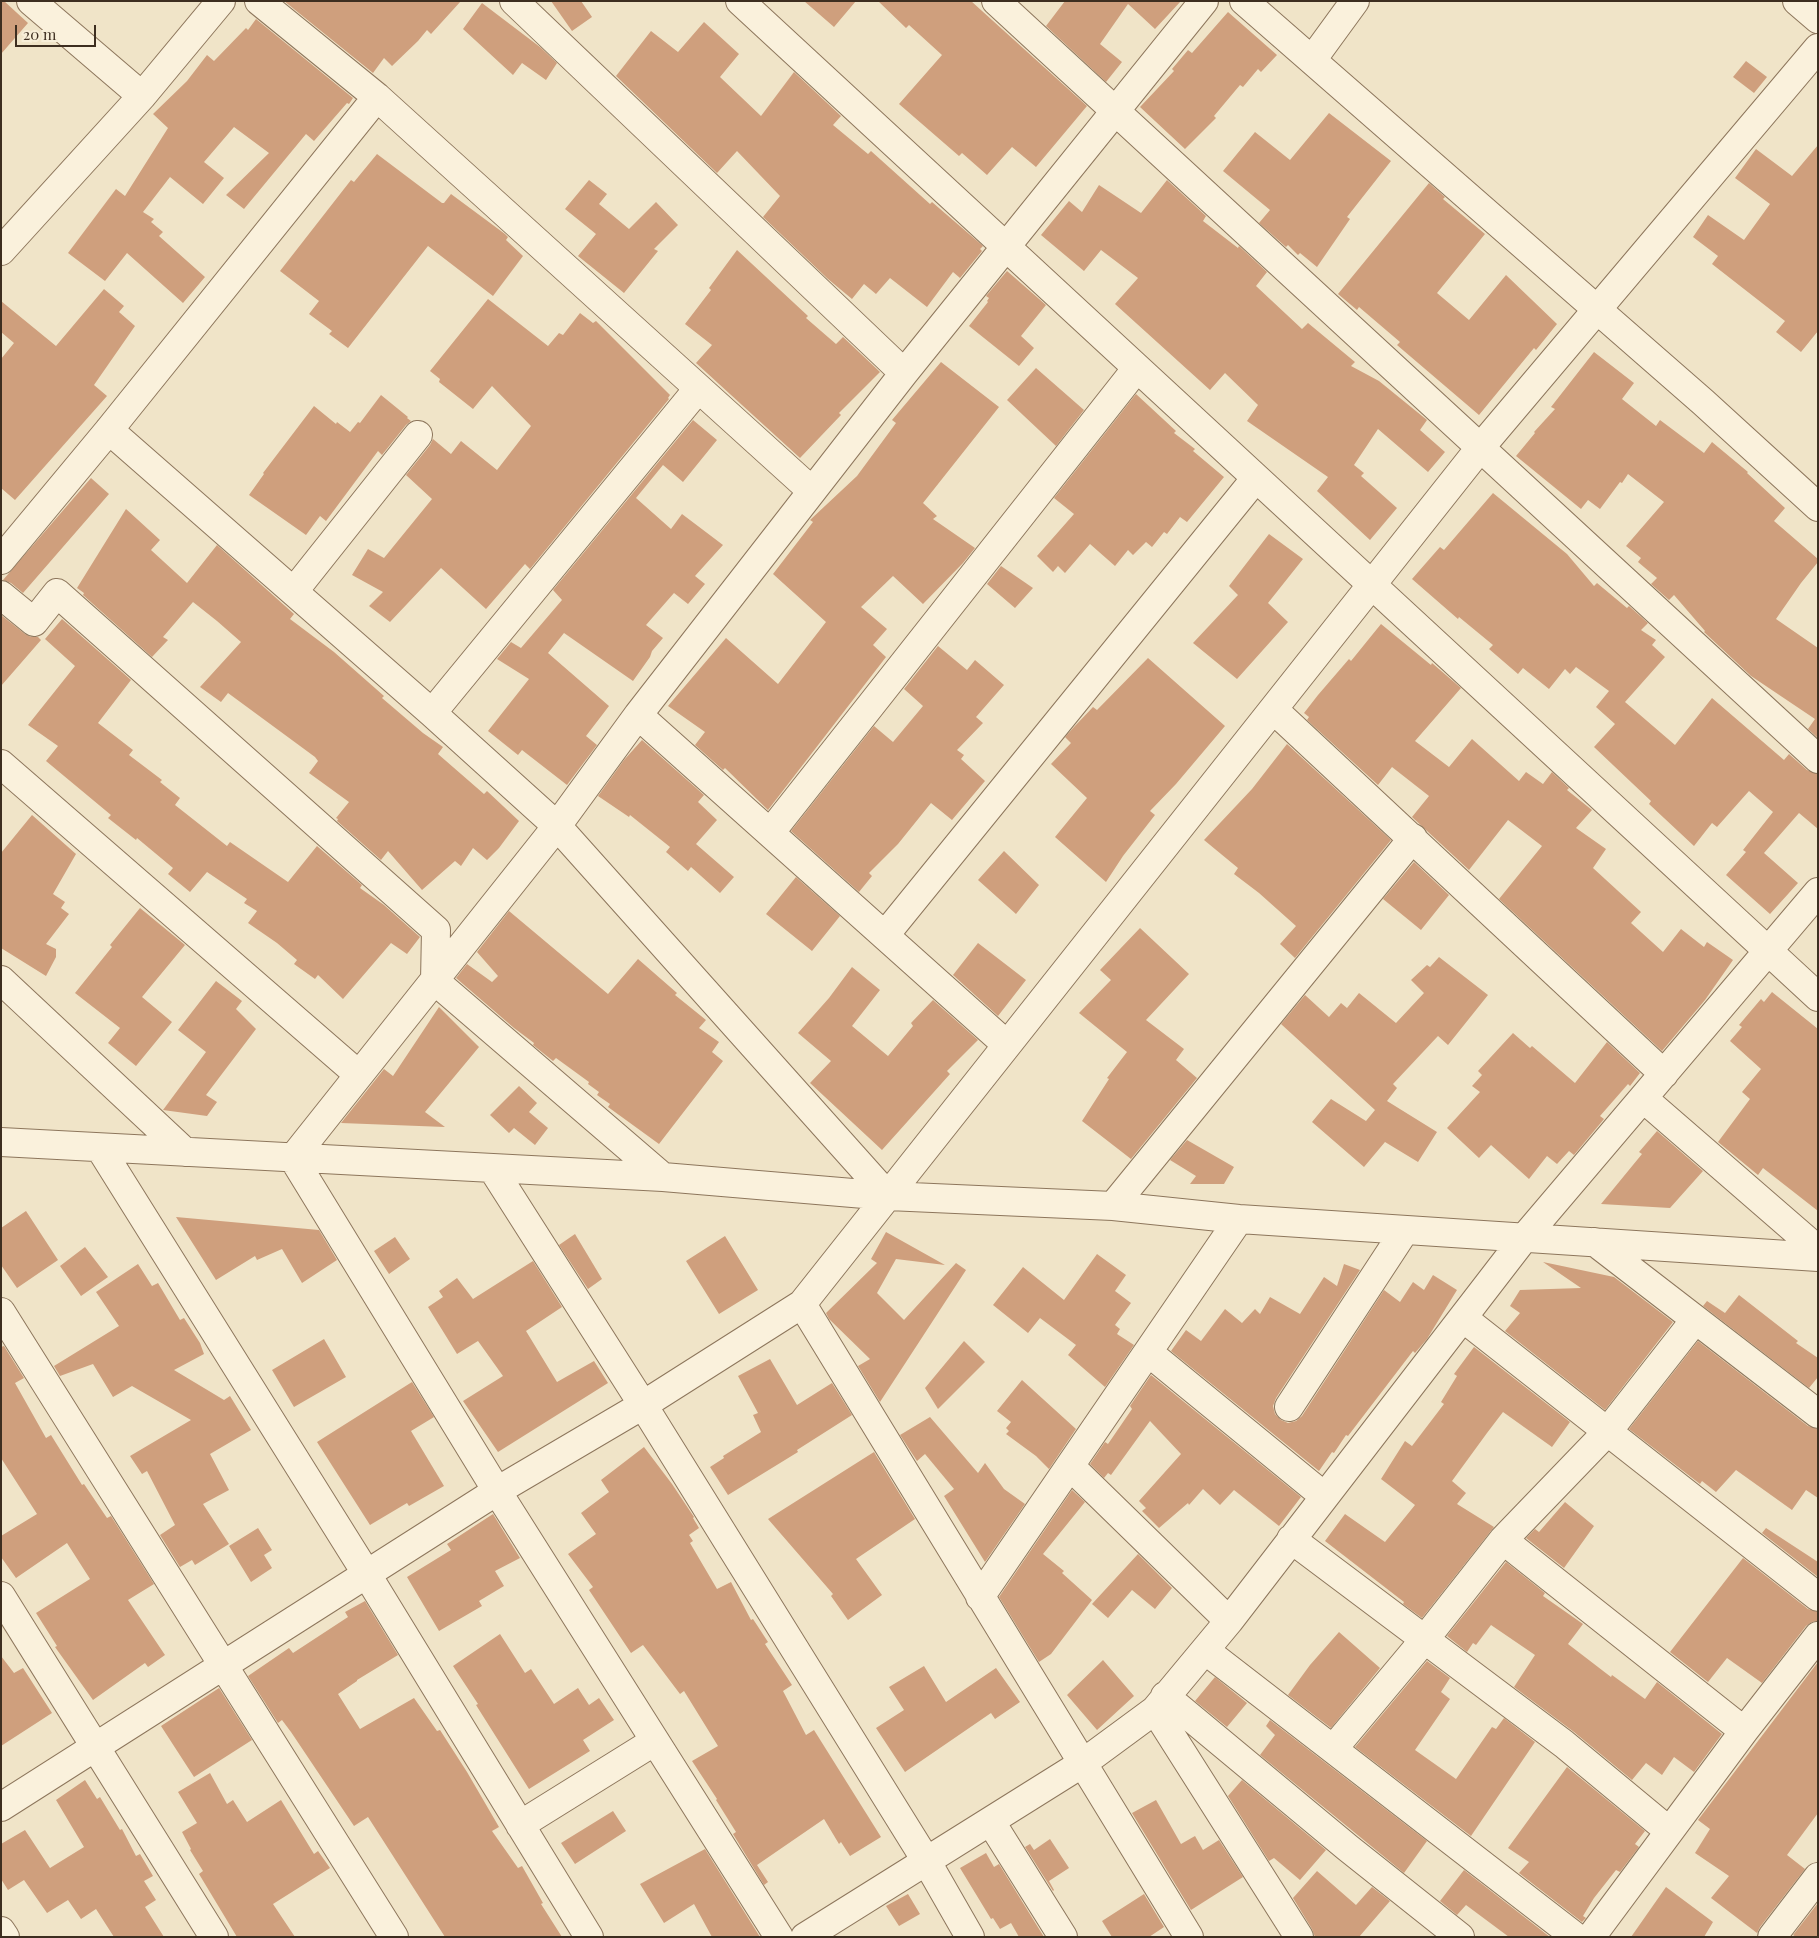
<!DOCTYPE html>
<style>
body{margin:0}
#map{position:relative;width:1819px;height:1938px;overflow:hidden;background:#f0e4c8;font-family:"Playfair Display",serif}
canvas{display:block}
.frame{position:absolute;inset:0;border:2px solid #3d2e20;pointer-events:none}
.scale{position:absolute;left:15px;top:25px;width:81px;height:22px;box-sizing:border-box;border:2px solid #3d2e20;border-top:0;padding-left:6px;font-size:15px;line-height:18px;white-space:nowrap;color:#3d2e20;-webkit-text-stroke:4px #f7eed8;paint-order:stroke}
</style>
<div id="map">
<canvas width="1819" height="1938"></canvas>
<div class="frame"></div>
<div class="scale">20 m</div>
</div>
<script>
const ctx = document.querySelector('canvas').getContext('2d');
ctx.lineJoin = 'round';
function fill(path, color) { ctx.fillStyle = color; ctx.fill(path, 'evenodd'); }
function stroke(path, color, width, dash) { ctx.strokeStyle = color; ctx.lineWidth = width; ctx.lineCap = dash ? 'butt' : 'round'; ctx.setLineDash(dash || []); ctx.stroke(path); }
fill(new Path2D(`
 M1,1H4L28,23L1,54Z
 M284,1H461L431,34L427,30L418,41L392,66L384,58L373,73Z
 M551,1H581L592,17L572,31Z
 M804,1H856L834,27Z
 M878,1H971L1087,106L1036,167L1012,147L987,175L962,153L959,156L899,104L942,55L909,25L906,28Z
 M1065,1H1181L1155,29L1128,4L1100,44L1122,62L1106,82L1046,26Z
 M482,3L540,47L557,63L546,80L522,63L513,75L463,29Z
 M1228,12L1277,55L1261,72L1258,69L1243,87L1240,85L1214,116L1216,118L1185,149L1140,107L1174,71L1172,69L1188,50L1192,53Z
 M256,19L353,98L349,104L347,103L314,141L306,134L244,209L226,195L269,153L234,127L204,162L224,178L203,204L170,177L143,212L154,219L151,222L163,232L159,236L205,277L183,303L127,253L105,281L68,253L116,189L125,196L168,128L153,114L187,81L207,55L214,61L246,28L248,30Z
 M704,22L739,54L720,77L761,116L794,72L841,116L833,125L868,154L871,151L930,204L932,202L983,246L980,249L982,251L960,278L953,272L927,307L890,278L876,294L864,284L852,299L828,279L763,217L780,196L737,151L717,173L616,76L651,31L678,52Z
 M1746,61L1767,77L1754,93L1733,77Z
 M1329,113L1391,161L1347,217L1350,219L1317,267L1300,253L1298,255L1288,245L1286,247L1259,223L1270,210L1223,171L1255,132L1290,160Z
 M1818,145V331L1801,352L1776,332L1785,321L1712,264L1718,256L1693,237L1708,215L1744,240L1770,204L1735,178L1756,149L1792,176Z
 M377,154L442,203H444L451,194L505,234L508,237L506,240L523,256L493,296L428,246L348,348L329,334L332,331L309,314L319,301L280,271L351,180L354,182Z
 M589,180L607,194L599,204L629,229L656,202L678,225L654,249L658,251L624,293L578,256L596,234L565,209Z
 M1167,180L1206,216L1203,221L1238,248L1239,246L1267,272L1256,286L1302,329L1308,323L1355,362L1351,366L1379,381L1427,420L1420,430L1445,452L1428,472L1378,429L1354,465L1364,473L1361,476L1397,508L1370,540L1317,491L1328,477L1247,421L1258,405L1225,373L1210,390L1115,304L1138,278L1101,250L1084,271L1041,235L1069,201L1082,212L1099,185L1141,213Z
 M1429,183L1445,197L1443,199L1485,234L1437,293L1469,320L1506,275L1557,324L1536,350L1534,348L1479,415L1397,345L1400,342L1359,307L1357,310L1338,294Z
 M737,250L808,316L806,318L836,344L843,337L880,372L839,413L841,415L800,458L696,363L712,345L685,324L711,290L709,288Z
 M1007,271L1046,305L1021,336L1034,348L1019,366L969,326L988,302L987,301L989,298L986,296Z
 M104,289L124,306L119,312L135,326L94,385L107,396L15,500L1,488V359L14,343L1,332V301L56,346Z
 M488,299L548,346L559,333L563,335L580,313L593,323L596,321L670,395L668,398L669,399L530,569L525,564L486,609L441,568L390,622L369,606L383,592L352,575L368,549L384,558L432,499L406,475L430,445L433,439L451,454L461,441L497,470L531,426L492,386L473,409L439,382L440,379L430,371Z
 M1594,352L1634,383L1622,399L1656,426L1660,420L1704,453L1712,442L1748,472L1747,473L1785,508L1774,521L1818,559V562L1801,583L1776,619L1818,648V738L1808,729L1815,719L1751,676L1704,632L1705,631L1674,595L1669,600L1651,584L1657,578L1638,562L1641,558L1626,546L1664,502L1628,474L1622,483L1620,482L1600,509L1588,500L1581,509L1516,456L1535,433L1534,432L1555,409L1551,407Z
 M941,362L999,407L923,503L937,516L933,519L975,548L963,563L923,604L893,576L861,607L887,629L873,645L886,657L768,810L725,768L723,770L695,745L705,732L668,706L726,638L778,684L826,622L773,574L813,522L810,520L857,476L896,423L892,420Z
 M1036,368L1084,410L1056,446L1007,400Z
 M1136,394L1176,431L1174,433L1195,449L1193,451L1224,477L1187,522L1180,517L1167,534L1164,532L1152,547L1146,542L1133,555L1128,550L1115,566L1090,544L1065,573L1058,566L1053,572L1037,556L1074,514L1054,498Z
 M381,395L408,417L407,418L411,421L406,425L382,455L378,451L326,521L320,516L306,535L249,495L264,474L263,473L314,406L336,424L337,422L350,432L358,422L360,423Z
 M693,420L717,440L683,482L663,465L636,498L671,529L682,514L723,545L695,576L705,584L688,604L674,593L646,625L663,638L652,651L650,657L633,681L564,633L548,653L609,706L586,736L597,745L567,785L522,750L518,755L488,731L529,679L497,659L511,642L521,648L562,600L553,590Z
 M91,478L109,494L23,593L11,583L3,580Z
 M1493,493L1567,554L1594,586L1597,583L1627,608L1629,606L1648,623L1641,630L1656,640L1652,645L1665,657L1625,702L1675,745L1712,698L1784,760L1789,754L1807,770L1818,774V829L1799,813L1764,853L1798,883L1770,914L1726,875L1746,852L1743,850L1773,812L1749,791L1717,827L1712,823L1694,846L1649,804L1651,801L1594,747L1615,724L1596,707L1609,691L1576,667L1570,674L1565,669L1549,689L1523,668L1518,674L1489,649L1493,645L1459,617L1458,619L1412,579L1440,547L1444,550Z
 M126,509L160,540L151,550L187,583L217,545L294,614L290,619L334,652L384,696L382,698L423,733L443,747L438,754L484,794L487,791L519,821L499,848L487,860L473,848L461,866L455,861L422,890L388,851L381,860L337,821L338,819L336,818L349,802L309,773L318,761L315,757L228,693L221,702L200,687L241,642L217,621L193,602L163,637L168,640L152,657L83,595L84,593L77,588Z
 M1269,534L1303,559L1268,603L1288,622L1237,679L1193,643L1238,595L1229,586Z
 M1001,566L1033,588L1015,608L987,584Z
 M1,615L25,634L31,637H38L41,640L1,686Z
 M62,619L131,680L98,723L133,750L129,755L162,780L160,782L180,798L175,805L227,846L230,842L288,882L317,846L362,885L360,888L384,905L420,937L407,954L391,943L343,999L318,975L315,979L294,964L297,960L277,943L248,923L257,911L244,903L247,899L207,872L190,892L168,874L173,868L137,838L136,840L108,818L111,815L46,761L58,746L28,725L75,666L45,639Z
 M1381,624L1431,665L1432,663L1461,688L1415,741L1449,767L1472,739L1519,781L1526,772L1543,784L1552,772L1569,788L1567,790L1592,810L1576,828L1606,849L1593,868L1641,912L1631,923L1663,952L1681,929L1704,947L1707,942L1733,960L1705,1000L1662,1051L1499,899L1542,846L1508,820L1469,870L1412,817L1429,796L1392,767L1378,785L1307,720L1309,717L1304,713L1318,695L1349,659L1351,661Z
 M938,646L967,670L975,660L1004,685L976,717L983,723L957,750L964,755L961,759L985,781L952,820L931,803L898,844L869,873L872,876L859,892L791,831L874,726L893,742L923,706L904,689Z
 M1148,658L1225,726L1176,784L1150,811L1155,815L1123,856L1106,882L1055,837L1087,798L1051,764L1071,743L1065,737L1074,727L1093,707L1097,710Z
 M642,740L704,795L698,802L717,820L696,844L734,877L720,893L691,867L688,871L666,852L670,847L630,815L629,817L598,796L624,760Z
 M1287,744L1391,840L1295,958L1280,944L1296,926L1259,893L1234,874L1238,868L1204,840L1252,789Z
 M32,815L76,854L53,894L65,902L61,908L69,914L46,944L56,949V957L46,976L1,948V853Z
 M1004,851L1039,885L1016,914L978,880Z
 M1414,862L1449,895L1421,930L1383,899Z
 M796,877L840,916L812,951L766,914Z
 M140,908L185,945L142,997L172,1022L136,1066L108,1043L120,1028L75,993L112,947L110,945Z
 M509,911L608,994L638,959L677,993L675,995L706,1020L699,1028L719,1042L712,1052L723,1061L659,1144L608,1107L610,1104L597,1095L599,1092L588,1084L589,1082L556,1058L553,1061L533,1045L534,1043L514,1028L456,978L467,964L492,982L498,976L477,952Z
 M1140,928L1189,974L1146,1020L1184,1049L1176,1060L1197,1078L1131,1159L1082,1121L1109,1079L1107,1078L1127,1052L1079,1013L1111,980L1100,970Z
 M978,943L1026,980L998,1016L953,975Z
 M1439,957L1488,995L1448,1045L1438,1036L1393,1084L1397,1088L1387,1101L1437,1132L1418,1162L1385,1142L1364,1167L1312,1122L1331,1099L1366,1121L1375,1110L1281,1024L1305,995L1329,1017L1341,1003L1347,1008L1359,993L1396,1023L1424,993L1411,980L1427,965L1430,967Z
 M852,967L880,990L852,1026L888,1056L913,1026L911,1023L933,1000L978,1040L947,1071L950,1074L882,1150L810,1083L831,1061L798,1033L829,998Z
 M216,981L242,1001L236,1009L256,1029L206,1095L217,1102L207,1116L163,1110L206,1052L178,1030Z
 M1772,992L1818,1029V1211L1763,1168L1758,1175L1718,1142L1750,1099L1742,1092L1761,1069L1730,1041L1742,1027L1739,1025L1761,999L1764,1002Z
 M439,1007L479,1047L425,1112L445,1127L341,1123L384,1069L393,1076Z
 M1513,1033L1530,1048L1532,1046L1575,1083L1607,1042L1640,1073L1630,1086L1628,1084L1600,1116L1604,1119L1574,1155L1569,1151L1557,1164L1547,1156L1529,1179L1491,1145L1479,1158L1447,1128L1480,1092L1472,1086L1482,1075L1478,1071Z
 M519,1086L537,1103L529,1112L548,1128L535,1145L514,1128L509,1133L490,1115Z
 M1657,1131L1703,1171L1670,1208L1601,1204L1642,1154L1639,1152Z
 M1187,1140L1234,1167L1224,1184H1190L1196,1176L1170,1160Z
 M26,1211L58,1260L17,1288L1,1265V1228Z
 M176,1217L319,1230L337,1260L302,1283L282,1249L257,1260L255,1256L216,1280Z
 M886,1232L945,1265L896,1259L877,1293L904,1320L956,1263L966,1270L880,1402L858,1366L870,1359L829,1319L826,1313L877,1263L871,1259Z
 M575,1234L602,1279L588,1289L559,1245Z
 M725,1236L758,1290L719,1314L686,1261Z
 M395,1237L410,1259L389,1274L374,1251Z
 M85,1247L108,1277L81,1296L60,1266Z
 M1097,1254L1126,1275L1115,1291L1131,1303L1115,1325L1120,1329L1117,1334L1134,1345L1105,1387L1068,1355L1076,1345L1040,1318L1028,1333L993,1305L1023,1267L1064,1300Z
 M533,1261L562,1307L526,1331L557,1382L594,1361L608,1383L498,1452L463,1401L503,1376L478,1341L457,1354L428,1307L443,1297L439,1291L457,1278L473,1299Z
 M1543,1262L1614,1277L1673,1322L1605,1410L1505,1331L1520,1313L1510,1306L1520,1290L1581,1288Z
 M138,1264L152,1286L158,1283L180,1320L184,1318L200,1343L204,1354L174,1370L224,1400L230,1396L251,1430L210,1454L229,1490L203,1504L229,1544L195,1565L192,1560L180,1567L160,1535L175,1525L147,1471L142,1474L130,1456L191,1420L132,1386L113,1397L93,1364L60,1376L54,1366L119,1326L96,1292Z
 M1344,1264L1360,1270L1276,1398L1273,1406L1275,1414L1281,1420L1288,1423L1296,1421L1302,1416L1384,1290L1400,1302L1413,1282L1424,1290L1433,1275L1457,1290L1427,1339L1415,1353L1413,1351L1348,1436L1346,1435L1334,1453L1332,1452L1319,1471L1171,1351L1186,1330L1201,1341L1225,1309L1242,1323L1255,1309L1260,1314L1270,1297L1300,1314L1324,1277L1337,1286Z
 M1739,1295L1798,1341L1796,1343L1818,1358V1377L1809,1388L1703,1306L1707,1301L1725,1313Z
 M324,1339L346,1377L294,1407L272,1370Z
 M964,1341L985,1362L938,1409L925,1388Z
 M1698,1341L1808,1426L1818,1429V1498L1806,1490L1792,1510L1736,1470L1716,1492L1702,1481L1700,1484L1629,1429Z
 M4,1346L24,1378L15,1383L46,1438L51,1435L82,1485L84,1484L107,1518L111,1516L154,1584L128,1600L165,1655L148,1667L145,1663L93,1700L55,1647L57,1646L36,1613L90,1579L67,1543L16,1578L1,1557V1536L37,1514L1,1458V1347Z
 M1474,1347L1570,1422L1552,1447L1503,1412L1487,1433L1452,1481L1466,1493L1457,1504L1494,1527L1422,1618L1403,1604L1404,1602L1325,1541L1345,1514L1385,1542L1415,1505L1381,1479L1405,1441L1412,1446L1444,1404L1441,1402L1457,1376L1454,1374Z
 M770,1359L797,1405L832,1383L852,1415L797,1450L798,1452L728,1495L710,1467L724,1458L723,1456L761,1432L753,1415L758,1413L738,1376Z
 M1151,1375L1301,1497L1279,1526L1234,1490L1220,1505L1203,1489L1189,1505L1188,1503L1159,1528L1142,1511L1146,1508L1139,1501L1181,1454L1150,1421L1111,1475L1108,1473L1104,1478L1090,1464L1105,1442L1108,1444L1132,1409L1130,1406Z
 M1022,1380L1076,1429L1049,1469L1036,1456L1006,1434L1009,1431L1006,1428L1011,1422L997,1411Z
 M412,1382L434,1417L411,1431L444,1486L409,1506L407,1503L370,1525L317,1442Z
 M930,1417L978,1473L985,1463L1004,1489L1025,1504L985,1562L944,1496L954,1489L925,1454L917,1461L900,1435Z
 M644,1447L672,1484L694,1517L693,1518L699,1528L689,1535L693,1541L690,1543L717,1589L731,1582L751,1620L753,1619L768,1642L765,1644L792,1685L783,1691L806,1735L814,1730L881,1837L850,1856L841,1842L839,1844L824,1819L757,1865L768,1882L764,1885L733,1834L736,1832L716,1800L717,1799L692,1761L718,1746L684,1691L680,1694L643,1645L631,1653L589,1590L593,1587L568,1554L596,1534L581,1513L609,1492L601,1480Z
 M874,1452L915,1519L856,1559L882,1595L848,1620L831,1596L833,1594L768,1519Z
 M1072,1490L1085,1502L1043,1554L1064,1571L1062,1573L1092,1600L1051,1654L1039,1662L999,1597Z
 M1565,1502L1594,1526L1564,1568L1526,1538L1535,1529L1539,1532Z
 M493,1514L520,1558L495,1571L504,1586L479,1601L482,1606L439,1631L407,1577L451,1550L447,1544Z
 M258,1528L272,1550L264,1555L272,1568L251,1582L229,1546Z
 M1766,1528L1818,1562V1577L1762,1533Z
 M1138,1554L1172,1588L1155,1609L1132,1590L1108,1618L1092,1604Z
 M1743,1558L1808,1609L1818,1612V1621L1812,1622L1806,1626L1762,1683L1727,1658L1708,1682L1670,1652Z
 M1506,1562L1545,1593L1543,1596L1583,1624L1568,1644L1611,1677L1612,1675L1645,1699L1657,1682L1722,1734L1694,1772L1674,1757L1662,1775L1646,1763L1632,1780L1574,1732L1514,1687L1535,1655L1491,1625L1476,1645L1473,1643L1467,1652L1447,1636Z
 M365,1601L398,1655L357,1680V1681L338,1694L360,1729L414,1698L437,1731L440,1730L467,1772L499,1827L492,1831L518,1868L522,1866L543,1903L541,1904L562,1937H445L368,1817L354,1826L291,1732L282,1720L278,1723L248,1676L289,1648L293,1653L348,1617L345,1612Z
 M1339,1632L1380,1668L1331,1728L1288,1695L1310,1665Z
 M500,1634L525,1673L531,1669L554,1704L578,1688L589,1705L599,1698L614,1720L583,1740L590,1751L529,1789L476,1705L478,1704L453,1666Z
 M1,1656L14,1673L23,1668L52,1713L1,1746Z
 M1103,1660L1134,1696L1097,1730L1067,1695Z
 M1427,1661L1450,1678L1441,1692L1450,1699L1415,1750L1456,1779L1492,1727L1496,1729L1504,1718L1535,1742L1471,1836L1355,1747Z
 M1818,1662V1813L1787,1855L1805,1869L1760,1927L1757,1933L1711,1898L1729,1876L1695,1853L1710,1829L1698,1820Z
 M924,1666L946,1702L996,1668L1020,1702L995,1719L991,1713L905,1772L876,1728L904,1710L889,1687Z
 M1215,1677L1247,1703L1227,1727L1195,1701Z
 M219,1688L252,1740L194,1777L161,1726Z
 M1270,1720L1427,1841L1404,1873L1260,1755L1275,1735L1266,1726Z
 M1567,1767L1645,1831L1635,1844L1639,1847L1620,1872L1616,1870L1594,1898L1583,1916L1586,1918L1582,1922L1519,1873L1529,1862L1508,1848Z
 M210,1773L227,1804L233,1800L247,1822L281,1800L314,1854L318,1851L330,1868L273,1904L295,1937H237L199,1874L203,1871L190,1850L191,1849L182,1832L197,1823L178,1792Z
 M85,1780L97,1799L100,1797L120,1830L122,1829L136,1856L140,1854L153,1876L144,1881L156,1900L145,1907L164,1937H114L96,1909L81,1919L68,1900L47,1913L24,1880L8,1890L1,1879V1844L25,1830L50,1868L84,1847L56,1800Z
 M1242,1780L1326,1850L1300,1880L1274,1858L1269,1861L1228,1796Z
 M1156,1800L1181,1844L1195,1836L1203,1850L1219,1840L1243,1877L1191,1910L1132,1813Z
 M613,1811L626,1831L575,1864L561,1843Z
 M1050,1839L1069,1868L1049,1881L1054,1890L1053,1891L1025,1847L1030,1844L1034,1850Z
 M705,1849L760,1937H712L694,1904L664,1923L640,1884Z
 M986,1853L994,1867L999,1864L1044,1937H1019L1011,1923L1000,1929L993,1918L991,1919L960,1868Z
 M1464,1870L1550,1937H1509L1466,1905L1457,1915L1440,1901Z
 M1317,1871L1356,1905L1372,1887L1390,1901L1359,1937H1315L1312,1929L1293,1898Z
 M1666,1887L1713,1922L1704,1937H1631Z
 M908,1894L920,1914L899,1926L886,1906Z
 M1144,1894L1164,1927L1149,1937H1112L1102,1921Z
 M1818,1903V1937H1796L1793,1935Z`), '#cf9f7d');
const minor = new Path2D(`
 M31,1L142,96
 M259,1L377,97L812,491
 M514,1L904,373
 M740,1L1818,997
 M996,1L1818,759
 M1244,1L1703,402L1818,507
 M1797,1L1818,19
 M1312,60L1355,1
 M1,251L142,96L221,1
 M109,430L432,713L557,826L888,1196
 M1,560L109,430L377,97
 M294,591L418,435
 M1,595L34,622L57,593L436,930L435,981L663,1177
 M1274,710L1664,1074
 M432,713L698,389
 M638,715L1007,1045
 M1,764L359,1075
 M770,833L1137,368
 M885,935L1256,478
 M1,980L185,1152
 M1644,1099L1818,1250
 M1,1142L663,1177L888,1196L1113,1206L1239,1219L1818,1257
 M100,1148L366,1573L589,1937
 M492,1168L643,1405L927,1862L970,1937
 M1113,1206L1413,838
 M1595,1242L1818,1414
 M802,1304L1189,1937
 M1,1312L394,1937
 M1463,1318L1818,1597
 M1148,1352L1324,1496
 M1289,1407L1405,1230
 M1070,1466L1229,1621
 M1291,1539L1564,1744L1669,1831
 M1503,1540L1744,1731
 M1,1596L214,1937
 M980,1597L1239,1219
 M1206,1651L1576,1937
 M1165,1696L1348,1848L1460,1937
 M1155,1710L1299,1937
 M1333,1749L1425,1639L1503,1540L1608,1431L1695,1320
 M1,1807L497,1491L643,1405L802,1304L1480,448L1818,48
 M991,1822L1063,1937
 M520,1825L655,1741
 M1,1931L5,1937
 M779,1937L497,1491L293,1158L557,826L638,715L904,373L1204,1
 M805,1937L1083,1763L1155,1710L1229,1621L1524,1238L1818,892
 M1591,1937L1744,1731L1818,1636
 M1772,1937L1818,1877`);
stroke(minor, '#8d765c', 30);
stroke(minor, '#faf1dc', 28);
</script>
